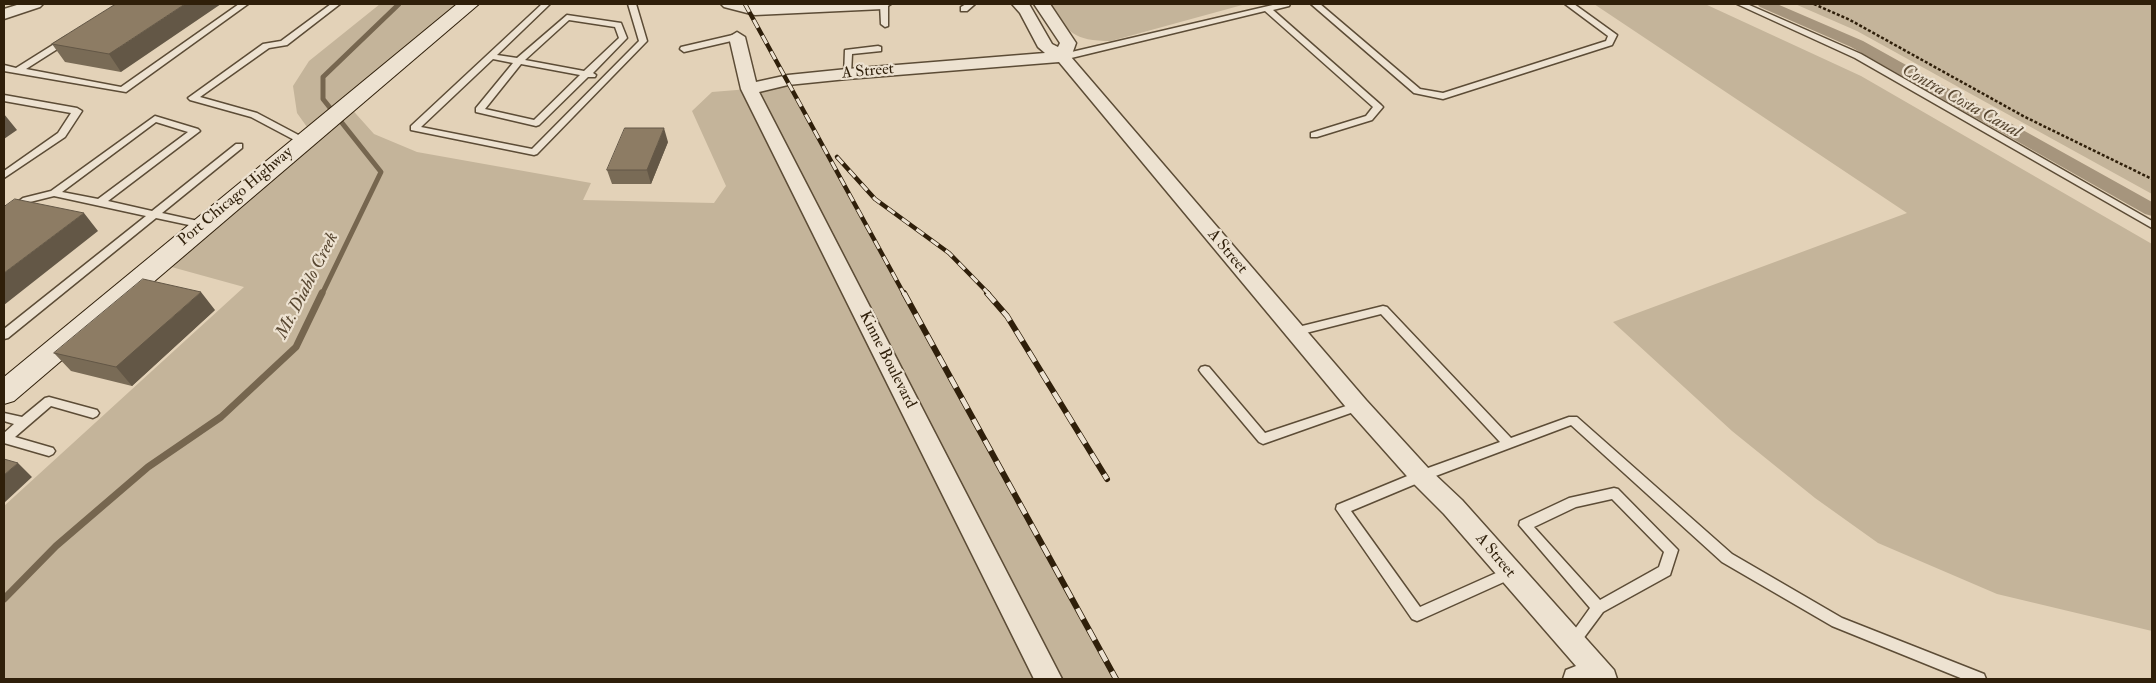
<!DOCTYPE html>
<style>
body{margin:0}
#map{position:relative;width:2156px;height:683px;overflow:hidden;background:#e3d2b8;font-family:"IM FELL Double Pica",serif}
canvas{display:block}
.frame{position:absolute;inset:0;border:5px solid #2f1f0a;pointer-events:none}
</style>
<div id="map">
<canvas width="2156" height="683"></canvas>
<div class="frame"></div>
</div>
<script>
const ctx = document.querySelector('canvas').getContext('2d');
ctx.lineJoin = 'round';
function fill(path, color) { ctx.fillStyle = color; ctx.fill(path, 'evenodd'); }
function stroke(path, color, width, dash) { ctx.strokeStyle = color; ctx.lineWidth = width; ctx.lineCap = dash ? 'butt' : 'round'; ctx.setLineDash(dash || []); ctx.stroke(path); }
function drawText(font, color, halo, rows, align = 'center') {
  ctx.font = font + ' "IM FELL Double Pica",serif'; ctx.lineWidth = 4.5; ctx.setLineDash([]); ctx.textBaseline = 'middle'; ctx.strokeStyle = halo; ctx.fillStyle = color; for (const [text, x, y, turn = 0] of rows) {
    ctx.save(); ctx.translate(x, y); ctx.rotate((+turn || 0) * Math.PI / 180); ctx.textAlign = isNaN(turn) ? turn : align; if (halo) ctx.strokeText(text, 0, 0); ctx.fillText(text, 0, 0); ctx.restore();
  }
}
fill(new Path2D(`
 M380,4H469L348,105L374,134L417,152L591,183L583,200L714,203L726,186L692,111L712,92L749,89L788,80L1116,679H4V506L244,287L157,263L312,134L297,113L293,86L309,61Z
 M1048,4H1246L1111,41C1073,41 1068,32 1048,4Z
 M1594,4H1705L1861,76L2152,244V631L1997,594L1878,543L1815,498L1732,431L1613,322L1907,213Z
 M1795,4H2152V194L1857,31Z`), '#c4b49a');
stroke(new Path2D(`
 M322,294L381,172L323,99V77L399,4`), '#76664f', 5);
stroke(new Path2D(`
 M4,599L56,546L148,467L221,417L296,347L322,293`), '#76664f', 7);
fill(new Path2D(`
 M1757,4H1777L1863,41L2152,202V216L2145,214L1851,47L1760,7Z`), '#a6957d');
const lane = new Path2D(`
 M239,4H248L126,92L4,71V65L16,68L67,36L71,39L70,41L26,69L121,87Z
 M331,4H340L287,45L269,48L200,97L257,113L306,139V143H300L251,117L190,100L188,98L263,44L281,41Z
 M542,4H550L497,55L517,58L567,15L621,23L627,38L593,73L596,75L595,77H588L539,125L536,126L476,112V108L513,63L493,59L421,127L532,149L639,41L628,4H636L647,41L537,154L534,155L411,130V126ZM569,20L615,27L619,38L584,71L525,60ZM521,64L580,75L534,120L485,109Z
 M880,4H888V26L885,27L881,24Z
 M966,4H975L967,11H961V7Z
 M1277,4H1290L1289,6L1273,10L1381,105L1383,107L1372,120L1317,137H1311V133L1366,116L1373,107L1265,11L1063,60L1059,57L1063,54Z
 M1311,4H1320L1420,89L1443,93L1606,41L1608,36L1565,4H1574L1617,35L1612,45L1443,99L1414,93Z
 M1737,4H1747L1861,54L2152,221V228L1855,58Z
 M737,34L740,35V39L684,52L680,49L681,47Z
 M878,46L881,47V51L852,54L851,74L850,76H844L845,50Z
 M4,95L77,108L82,111L65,137L4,178V171L58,133L71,113L4,101Z
 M155,116L198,129L200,131L108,201L152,211L236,144H242V148L162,213L207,223L208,225L207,227L203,228L156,218L8,338L4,339V329L146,216L54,196L30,202L4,220V212L23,198L51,191ZM156,122L188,132L98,199L62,192Z
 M1383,306L1387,307L1511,438L1569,417H1577L1732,554L1842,618L1984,674L1986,679H1963L1832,626L1722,562L1571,425L1425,480L1351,511L1420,607L1505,569L1510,567L1515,569L1517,573L1515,577L1422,619L1417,621L1412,619L1336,509L1337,505L1417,472L1500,442L1381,314L1294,336L1288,332L1294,328Z
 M1205,366L1209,367L1265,433L1358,402L1362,403L1364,406L1362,409L1263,444L1259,442L1201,373L1199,370L1201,367Z
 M49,397L97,410L99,413L97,416L93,418L51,406L15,437L53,448L55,451L53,454L49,456L4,443V433L14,424L4,421V413L22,417L45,398Z
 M1614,488L1618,489L1678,550L1670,575L1603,612L1577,647L1572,649L1567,647L1565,643L1590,608L1519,525L1520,521L1569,498ZM1612,499L1664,552L1659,567L1600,600L1534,527L1576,507Z`);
const street = new Path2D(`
 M20,4H43L40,7L4,19V9Z
 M721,4H891L883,9L755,15L724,7Z
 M1012,4H1029L1052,44L1058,47L1060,43L1034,4H1050L1076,43L1071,57L1366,400L1429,469L1462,500L1614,670L1617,679H1563L1566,670L1576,666L1444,514L1413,483L1350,412L1059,62L847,79L788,85L759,92L1062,679H1034L741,89L729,37L737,32L745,37L756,82L788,75L847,69L1045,53L1038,47L1020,13Z`);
const secondary = new Path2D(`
 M457,4H479L14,401L4,404V377Z`);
stroke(lane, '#5c4c36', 3);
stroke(street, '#5c4c36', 3);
stroke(secondary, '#2f1f0a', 2);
stroke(new Path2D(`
 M1814,4L1850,20L2025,117L2152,179`), '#2f1f0a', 2.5, [3, 2]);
fill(lane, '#ede2d1');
fill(street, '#ede2d1');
fill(secondary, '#ede2d1');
const railFar1 = new Path2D(`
 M745,4L904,294
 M837,157L875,199L949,253L989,294`);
const rail = new Path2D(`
 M904,293L1116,679
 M987,293L1007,316L1107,479`);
stroke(railFar1, '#2f1f0a', 4.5);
stroke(rail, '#2f1f0a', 6);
stroke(railFar1, '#ede2d1', 3, [9]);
stroke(rail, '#ede2d1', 4.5, [12]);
fill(new Path2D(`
 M116,4L121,72L65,62L52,44Z
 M668,142L651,184H612L607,170Z
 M215,310L132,386L71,371L54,353Z`), '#796b56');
fill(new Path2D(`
 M185,4H221L121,72L109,54Z
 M4,114L17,130L4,139Z
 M664,128L668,142L651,184L647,170Z
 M84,213L98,231L4,305V273Z
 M201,292L215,310L132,386L116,367Z
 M18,463L32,477L4,503V475Z`), '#635746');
const building = new Path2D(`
 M116,4H185L109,54L52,44Z
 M625,128H664L647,170H607Z
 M15,199L84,213L4,273V207Z
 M143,279L201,292L116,367L54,353Z
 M4,459L18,463L4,475Z`);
fill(building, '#8d7c64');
stroke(building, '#635746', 1);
drawText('16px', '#2f1f0a', '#ede2d1', [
 ["A Street",868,72,-5],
 ["Port Chicago Highway",236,197,-40],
 ["A Street",1227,252,50],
 ["Kinne Boulevard",887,360,63],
 ["A Street",1495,556,50]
]);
drawText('italic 18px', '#594832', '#ede2d1', [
 ["Contra Costa Canal",1961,102,29],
 ["Mt. Diablo Creek",308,286,-63]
]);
</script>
